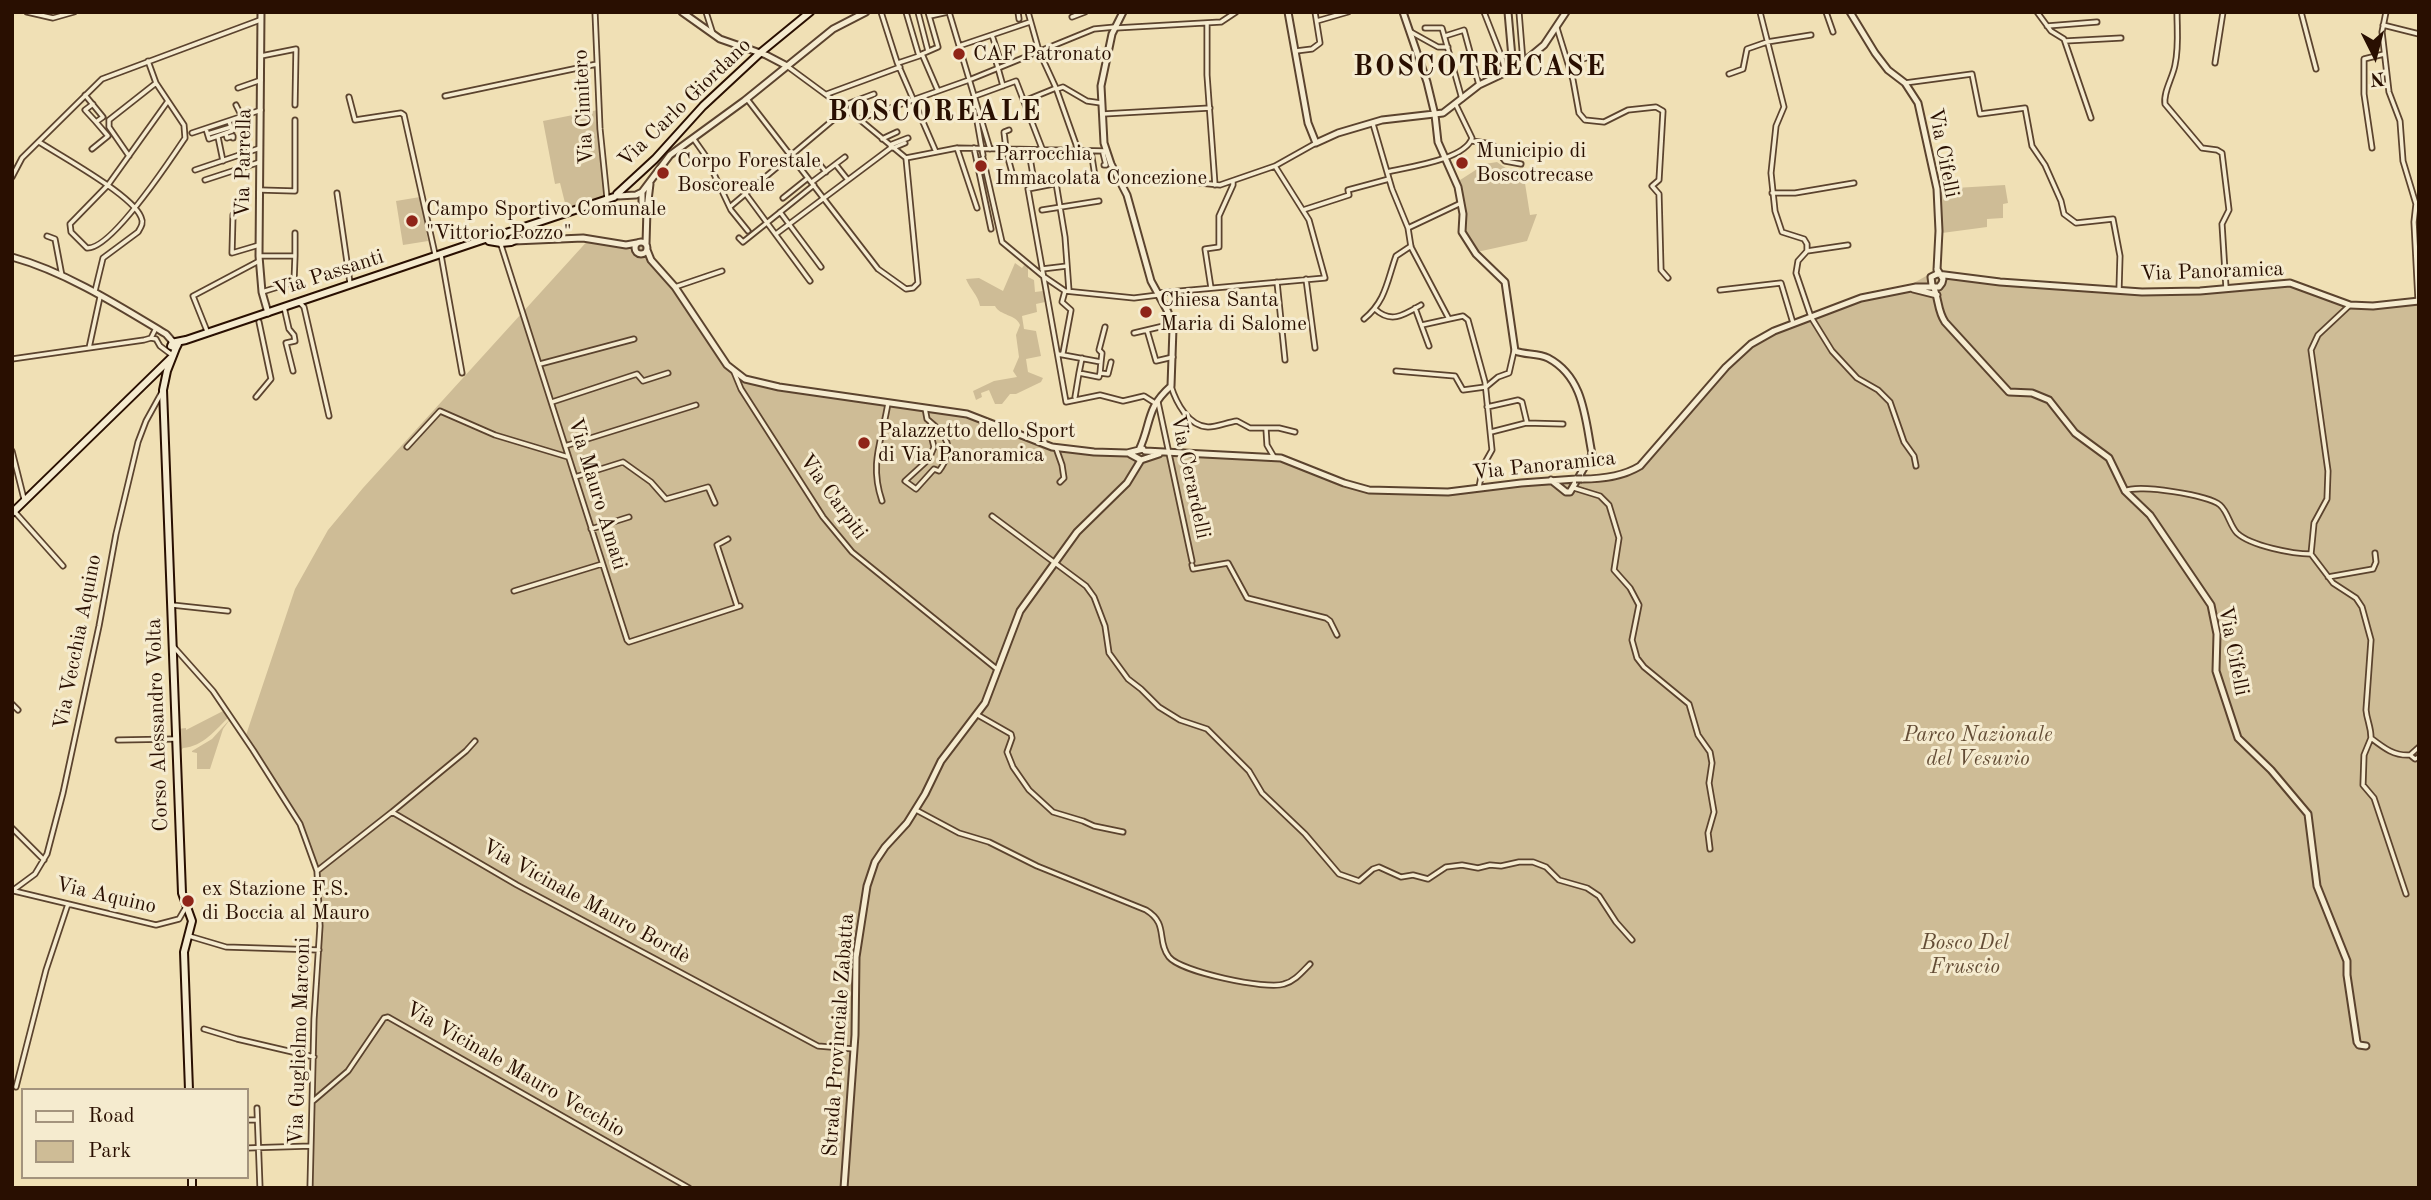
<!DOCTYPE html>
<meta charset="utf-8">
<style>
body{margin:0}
#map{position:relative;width:2431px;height:1200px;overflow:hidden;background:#f0e0b5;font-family:"Old Standard TT",serif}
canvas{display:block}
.frame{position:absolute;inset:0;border:14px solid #290f01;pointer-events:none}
.legend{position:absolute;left:21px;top:1088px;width:228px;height:91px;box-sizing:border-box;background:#f5ebcf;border:2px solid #a3937d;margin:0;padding:9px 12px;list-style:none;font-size:21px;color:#290f01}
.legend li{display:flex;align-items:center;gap:14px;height:35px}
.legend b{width:35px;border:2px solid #a3937d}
.north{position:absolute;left:2340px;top:21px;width:70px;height:70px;-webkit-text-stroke:5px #f5ebcf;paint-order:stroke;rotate:174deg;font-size:19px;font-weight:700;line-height:28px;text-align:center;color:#290f01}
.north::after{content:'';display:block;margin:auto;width:24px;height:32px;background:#290f01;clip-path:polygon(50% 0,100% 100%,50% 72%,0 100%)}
</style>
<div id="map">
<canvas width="2431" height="1200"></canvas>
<div class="frame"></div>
<ul class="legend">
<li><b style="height:9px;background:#f5ebcf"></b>Road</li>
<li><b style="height:19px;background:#cebc96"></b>Park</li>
</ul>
<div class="north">N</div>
</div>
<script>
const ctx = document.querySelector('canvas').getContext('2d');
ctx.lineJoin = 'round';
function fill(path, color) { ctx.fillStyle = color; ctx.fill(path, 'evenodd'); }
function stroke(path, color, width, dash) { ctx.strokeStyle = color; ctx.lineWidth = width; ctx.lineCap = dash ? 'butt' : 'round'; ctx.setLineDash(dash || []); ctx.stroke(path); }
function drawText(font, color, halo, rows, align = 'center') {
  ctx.font = font + ' "Old Standard TT",serif'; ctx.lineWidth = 6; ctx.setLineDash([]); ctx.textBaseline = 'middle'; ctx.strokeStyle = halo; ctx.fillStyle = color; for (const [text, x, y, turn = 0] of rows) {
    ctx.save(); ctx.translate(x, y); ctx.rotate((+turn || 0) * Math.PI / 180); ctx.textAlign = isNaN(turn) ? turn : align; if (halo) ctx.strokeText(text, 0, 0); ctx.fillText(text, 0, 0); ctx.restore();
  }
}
fill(new Path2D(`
 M598,110L606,198L567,211L560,183L555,184L543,121Z
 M1497,162L1510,171L1521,170L1522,177H1524L1530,215L1537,214L1527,241L1477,252L1464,234L1457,182L1485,164Z
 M2005,185L2008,203L2003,204V218L1987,219V227L1942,233L1939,189Z
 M420,197L428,241L403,245L396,201Z
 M591,237L634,242L646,240L657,263L686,299L729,364L757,381L965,411L1052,444L1082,449L1126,450L1141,445L1149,450L1281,457L1342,481L1374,489L1447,490L1606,476L1628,470L1646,457L1721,368L1742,348L1763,334L1864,295L1912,284L1935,271L1966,277L2088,286L2191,291L2281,280L2295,282L2352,302L2419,301V1188H308L317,958L316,871L296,819L245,738L295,589L328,530L363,488Z
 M1015,263L1022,268L1025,264L1028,266V277L1034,280L1035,292L1043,291L1045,302L1036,304L1037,312L1022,316L1024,329L1036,331L1041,356L1026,359L1028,372L1043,378L1041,382L1016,394H1010L1002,404H995L989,390L981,393L982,397L976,400L973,391L994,381L1017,377L1013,371L1019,357L1016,335L1020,325C1016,314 1000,316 995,306H980C978,295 970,289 966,279L979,278L1003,291Z
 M225,710L230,716C215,730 204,746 183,748L179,753L178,729L186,728V730Z
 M231,718L223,729L210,769H197V753L192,752V751L212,739Z`), '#cebc96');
const minor = new Path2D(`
 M27,12L53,18L74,12
 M595,12L600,129L607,198
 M706,12L713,34
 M881,12L897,62L936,152
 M906,12L919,56L922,54L938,91
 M918,12L928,51
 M949,12L990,149
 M1018,12L1019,19
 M1028,12L1039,51L1056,88L1078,150
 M1484,12L1502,58L1505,73
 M1519,12L1523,62
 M1760,12L1784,107L1776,126L1771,173L1775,211L1782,232L1804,239L1807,244V251
 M1826,12L1833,32
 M2037,12L2051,31L2064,39L2091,118
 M2177,12C2177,30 2179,47 2175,65C2173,77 2163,92 2165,104L2202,148L2217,150L2222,153L2229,210L2222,224L2226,288
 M2301,12L2316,69
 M2386,12L2382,32L2389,92L2400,121L2403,161L2416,204L2414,222L2418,300
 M930,16L948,12
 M1072,17L1085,12
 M1317,21L1348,12
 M1207,23V75L1215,185
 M2383,25L2419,34
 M2047,26L2097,22
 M1116,28L1221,22L1236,12
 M1425,28H1442L1462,99
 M1557,28L1573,80L1579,113L1585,120L1604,122L1628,110L1656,107L1663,111L1659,180L1652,186L1659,194L1661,270L1668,278
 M1411,32L1438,47H1448
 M992,35L1000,60L996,61L1003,86
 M1445,36L1464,30L1479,85
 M2065,41L2121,38
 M959,46L1030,22
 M1296,51L1312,49L1320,43L1315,12
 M922,54L938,47L928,12
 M261,56L296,49L295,105
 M148,61L156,83L184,125L185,138C171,159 111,250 87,248L71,232L70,224L108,185L168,101
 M898,63L919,56
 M2215,63L2223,12
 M1568,64L1589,57L1600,59
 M787,66L859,119L906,158
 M1729,74L1743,69L1747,49L1767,42L1811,35
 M1905,83L1972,74L1980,114L2025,108L2032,146L2045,165L2061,201L2064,214L2076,223L2113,219L2120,256L2119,290
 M238,88L261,80
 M1057,89L1063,87L1087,101L1101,103
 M827,94L900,67
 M85,95L103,117L96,122L108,136L92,149
 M445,96L597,64
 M975,96L1016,81L1043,151
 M349,97L355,120L401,113L404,115L435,254
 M747,99L878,269L906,289L913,288L918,283L906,158
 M1024,101L1056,88
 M93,104L85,110L96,122
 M236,105L241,115
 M842,106L874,94
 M1103,114L1210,108
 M859,119L969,80L1094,29L1115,27
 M982,119L977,121L983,155
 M1373,124L1392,189L1408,228L1411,247L1449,319L1463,316L1468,320L1485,382L1492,450L1483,466L1479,487
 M206,129L209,139L232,131L229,121
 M192,133L261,110
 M208,134L231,127
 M226,134L227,138L233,136V138
 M218,137L223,161
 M693,138L705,155L731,210L748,231
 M882,139L897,132
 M1472,141L1492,144L1505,161L1521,164
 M39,142C61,156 132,195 141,217C144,223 141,227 138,232L103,258L95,291
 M890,145L908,138
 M893,148L905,143
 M957,148L977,208
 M974,148L991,229
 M2372,148L2364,94V59L2384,54
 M1006,149L1004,132L1009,130
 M1009,150L1008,158L1014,180
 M1091,151L1095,176L1028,189L1066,402L1100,395L1123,401L1144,396L1155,403
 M1029,152L1035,187
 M129,156L109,127V120L156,83
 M906,158L957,148L1106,151L1103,153L1106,165H1104
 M983,158L1002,242L1043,276L1065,291L1134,298L1158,295
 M816,160L826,172
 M836,165L848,180
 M195,170L260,148
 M1387,172C1407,167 1465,160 1472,138L1456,105
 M1117,175L1220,185L1275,166L1316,143
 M12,177L22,158L102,79L260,20
 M205,180L260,162
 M812,182L845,157
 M1056,183L1065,237L1069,291
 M260,190L295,191V120
 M337,193L350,283
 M745,193L810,281
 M1772,193H1795L1854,183
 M783,198L808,178
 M731,206L846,109
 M1042,210L1099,201
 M1303,210L1349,195L1348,190L1389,179
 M780,212L821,267
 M233,215L232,253L259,245
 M1408,228L1461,203
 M776,234L892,147
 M47,236L55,239L62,276
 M739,238L743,242L814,185
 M501,245L627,640L629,642L740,606
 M1848,245L1807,251L1798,261L1796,273L1811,317L1832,351L1857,378L1878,390L1890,402L1904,442L1914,456L1916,466
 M441,255L462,373
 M259,256H295L294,282L262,292
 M295,256V233
 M1042,269L1067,266
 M1306,279L1315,348
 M1277,282L1285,360
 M675,287L722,271
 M1211,288L1205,249L1219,247V216L1233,185V181
 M1720,290L1781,283L1793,323
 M1158,293L1325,278L1309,220L1275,166
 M299,302L304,307L329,416
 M284,307L289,329L294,335L295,341L286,343L293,371
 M1415,308L1429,346
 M1375,309C1391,324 1404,315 1421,305
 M1364,319C1386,301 1387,281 1396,256L1411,246
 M1422,325L1449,319
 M1147,330L1156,361L1173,357
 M207,331L193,296L259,261
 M1134,333L1172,324
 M151,338L156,339L160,346L172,355
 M89,348L100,297
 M1063,353L1071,310L1062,302L1065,291
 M1058,354L1101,362L1102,353L1099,350L1105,327
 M12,359L144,340L151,338L156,328
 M1101,362L1100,373L1108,374L1111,362
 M540,364L634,339
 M1396,371L1455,376L1463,390L1485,387
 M734,372L741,389L823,517L852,552L998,670
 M1079,373L1082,358
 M1171,386C1176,402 1188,426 1208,427C1217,427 1228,422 1237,421L1250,428H1279L1295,432
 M1486,387L1498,377L1509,373L1514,351
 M256,397L271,379L259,322
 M1075,397L1079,373L1099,377L1100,373
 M552,402L637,374L643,381L668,373
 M1158,402L1192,561
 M1487,407L1518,400L1522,402L1527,423
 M925,408L927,419C947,435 956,448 939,471L934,469L916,489L905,481L929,459L934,447L930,431L931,423
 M1266,429L1267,445L1274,457
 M1491,432L1526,423L1563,424
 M565,446L696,405
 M407,447L440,411L495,435L568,457
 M1056,448L1062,465L1064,478L1060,482
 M12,451L24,499
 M575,477L623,462L651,482L666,499L708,487L715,503
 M1574,488L1600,496L1609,505L1619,538L1614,570L1630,588L1639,605L1632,640L1637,658L1644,667L1689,704L1698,735L1710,752L1712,763L1709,783L1714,812L1708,833L1710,849
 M2125,491C2138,484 2209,495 2220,505C2228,512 2230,526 2237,533C2251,546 2293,554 2311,554L2333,583L2356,598L2362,607L2371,640L2366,710C2367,721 2371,726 2371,738C2384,748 2394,756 2410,755L2419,747
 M882,501C869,463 882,441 888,403
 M14,511L63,566
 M992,516L1086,586L1094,597L1105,626L1109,653L1128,679L1141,689L1159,707L1180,720L1207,729L1249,771L1262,793L1305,834L1339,874L1359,881L1373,869L1379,867L1401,877L1413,875L1428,879L1446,867L1462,865L1478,868L1490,865L1501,866L1519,862H1533L1546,867L1559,880L1587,888L1599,896L1616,922L1632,940
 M591,529L629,517
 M728,539L717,545L737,606
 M2311,554L2314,523L2327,499L2328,471L2311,350L2318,335L2350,305
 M1192,565L1193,569L1228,563L1247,598L1326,618L1330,621L1337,635
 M2328,577L2373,569L2376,562L2375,553
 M514,591L602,564
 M172,605L228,611
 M173,646L213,691L253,750L300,824L317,871L320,926L314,1019L310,1188
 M12,704L18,710
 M976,714L1011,734L1012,738L1007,752L1013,767L1029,790L1053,812L1083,821L1094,826L1123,832
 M2371,738L2364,755L2363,785L2374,798L2406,894
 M118,740L176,739
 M2410,755L2415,759L2419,757
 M916,810L959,833L989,842L1037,866L1146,910C1169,924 1156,940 1169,957C1181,972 1267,990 1284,984C1295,981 1302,972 1310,964
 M392,812L466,751L475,741
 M12,828L44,860
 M317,871L392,812L517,885L818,1046L854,1049
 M12,891L35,874L47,854L63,793L99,626L116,534L138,442L146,421L162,392
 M14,891L156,925L179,919L186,907
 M189,936L226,947L319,950
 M204,1029L237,1039L314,1057
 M16,1087L46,970L68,904
 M313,1101L348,1071L384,1018L388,1017L689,1188
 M257,1108L260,1188
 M247,1120H257
 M247,1148L311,1146`);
const tertiary = new Path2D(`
 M261,12L259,256L262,292L268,313
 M682,12L720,39L766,55L787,66
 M1123,12L1112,34L1101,86L1104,143L1111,164L1127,195L1151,281L1168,312L1173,328L1171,386C1145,409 1152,423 1139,450
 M1288,12L1308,123L1316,143L1338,133L1382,120L1443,113L1479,85L1513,69L1532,55L1544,45L1566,12
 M1403,12L1427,82L1435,115L1438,142L1458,187L1463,214L1462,232L1476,254L1505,282L1515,351C1525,355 1538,353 1548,358C1584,377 1585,418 1592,454L1570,492H1566L1551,480
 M1508,12L1513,69
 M1850,12L1875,53L1888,70L1905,83L1918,103L1937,189L1939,231L1937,270
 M618,196L636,195L642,192
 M642,202V192L670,155L744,101L833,29L866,12
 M514,241L583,238L626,245L637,243
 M635 248a6 6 0 1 1 12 0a6 6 0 1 1-12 0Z
 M646,244L647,209L650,184
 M647,250L651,260L675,287L727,365L745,379L779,387L967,414L1052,447L1094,452L1127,453L1143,449
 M12,257C66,272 118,305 166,334L173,342
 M1932,285L1931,277L1937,274L2000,282L2142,292L2200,291L2290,283L2350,305L2373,306L2419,301
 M1933,286C1939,298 1937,310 1945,322L2009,392L2032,393L2049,400L2075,433L2109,458L2125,491L2150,515L2211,605L2217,634L2216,671L2238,738L2271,770L2308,814L2317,886L2347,961V975L2357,1042L2359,1045L2366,1046
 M1913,289L1937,295
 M1145,451L1281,458L1344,483L1369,490L1448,492L1521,483L1576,479
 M1130,454L1141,460L1159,454
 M1582,479C1602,479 1622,477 1640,466L1726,367L1751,344L1774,331L1861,298L1916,287H1939L1942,283L1943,279L1937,269
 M844,1188L855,1035L856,957L867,886L875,862L885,847L907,823L925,794L941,761L985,703L1020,611L1077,532L1127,483L1141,460`);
const secondary = new Path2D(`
 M617,194L655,159L703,106L760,53L810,12
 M500,235L614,197
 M489,241L501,243L511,242L515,240L517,229
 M173,342L178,344L176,348L171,346Z
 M176,342L186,340L500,234
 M176,348L167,371L163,390L182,893L192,921L184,952L189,1090
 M12,513L171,358
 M192,1177V1188`);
stroke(minor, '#5b432e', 7);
stroke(tertiary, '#5b432e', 9);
stroke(secondary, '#290f01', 10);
stroke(minor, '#f5ebcf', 3.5);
stroke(tertiary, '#f5ebcf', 5);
stroke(secondary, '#f5ebcf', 6);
const tertiaryBridge = new Path2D(`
 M1576,479H1582`);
stroke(tertiaryBridge, '#5b432e', 9, []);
stroke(tertiaryBridge, '#f5ebcf', 5);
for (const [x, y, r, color] of [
 [959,54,7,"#8f2418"],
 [1462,163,7,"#8f2418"],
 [981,166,7,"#8f2418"],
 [663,173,7,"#8f2418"],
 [412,221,7,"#8f2418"],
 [1146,312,7,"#8f2418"],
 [864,443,7,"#8f2418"],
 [188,901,7,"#8f2418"]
]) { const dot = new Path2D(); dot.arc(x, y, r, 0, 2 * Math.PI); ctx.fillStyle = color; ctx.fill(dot); stroke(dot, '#f5ebcf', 2.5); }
drawText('21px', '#290f01', '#f5ebcf', [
 ["CAF Patronato",973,54],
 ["Municipio di",1476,151],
 ["Boscotrecase",1476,175],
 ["Parrocchia",995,154],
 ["Immacolata Concezione",995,178],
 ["Corpo Forestale",677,161],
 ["Boscoreale",677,185],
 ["Campo Sportivo Comunale",426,209],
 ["\"Vittorio Pozzo\"",426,233],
 ["Chiesa Santa",1160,300],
 ["Maria di Salome",1160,324],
 ["Palazzetto dello Sport",878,431],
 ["di Via Panoramica",878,455],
 ["ex Stazione F.S.",202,889],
 ["di Boccia al Mauro",202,913]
], 'left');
drawText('21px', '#290f01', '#f5ebcf', [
 ["Via Carlo Giordano",685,103,-44],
 ["Via Cimitero",584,107,-93],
 ["Via Cifelli",1943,153,79],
 ["Via Parrella",244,163,-89],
 ["Via Panoramica",2212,272,-2],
 ["Via Passanti",329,274,-18],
 ["Via Panoramica",1544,466,-6],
 ["Via Cerardelli",1190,477,78],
 ["Via Mauro Amati",597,494,73],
 ["Via Carpiti",833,497,54],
 ["Via Vecchia Aquino",78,642,-79],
 ["Via Cifelli",2233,651,79],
 ["Corso Alessandro Volta",158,725,-92],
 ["Via Aquino",106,896,13],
 ["Via Vicinale Mauro Bordè",586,902,29],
 ["Strada Provinciale Zabatta",839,1035,-86],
 ["Via Guglielmo Marconi",300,1041,-88],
 ["Via Vicinale Mauro Vecchio",515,1070,30]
]);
drawText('italic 21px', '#634c35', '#f5ebcf', [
 ["Parco Nazionale",1978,735],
 ["del Vesuvio",1978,759],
 ["Bosco Del",1965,943],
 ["Fruscio",1965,967]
]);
ctx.letterSpacing = '2px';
drawText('bold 28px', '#290f01', '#f5ebcf', [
 ["BOSCOTRECASE",1480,68],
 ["BOSCOREALE",935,113]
]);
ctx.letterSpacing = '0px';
</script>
